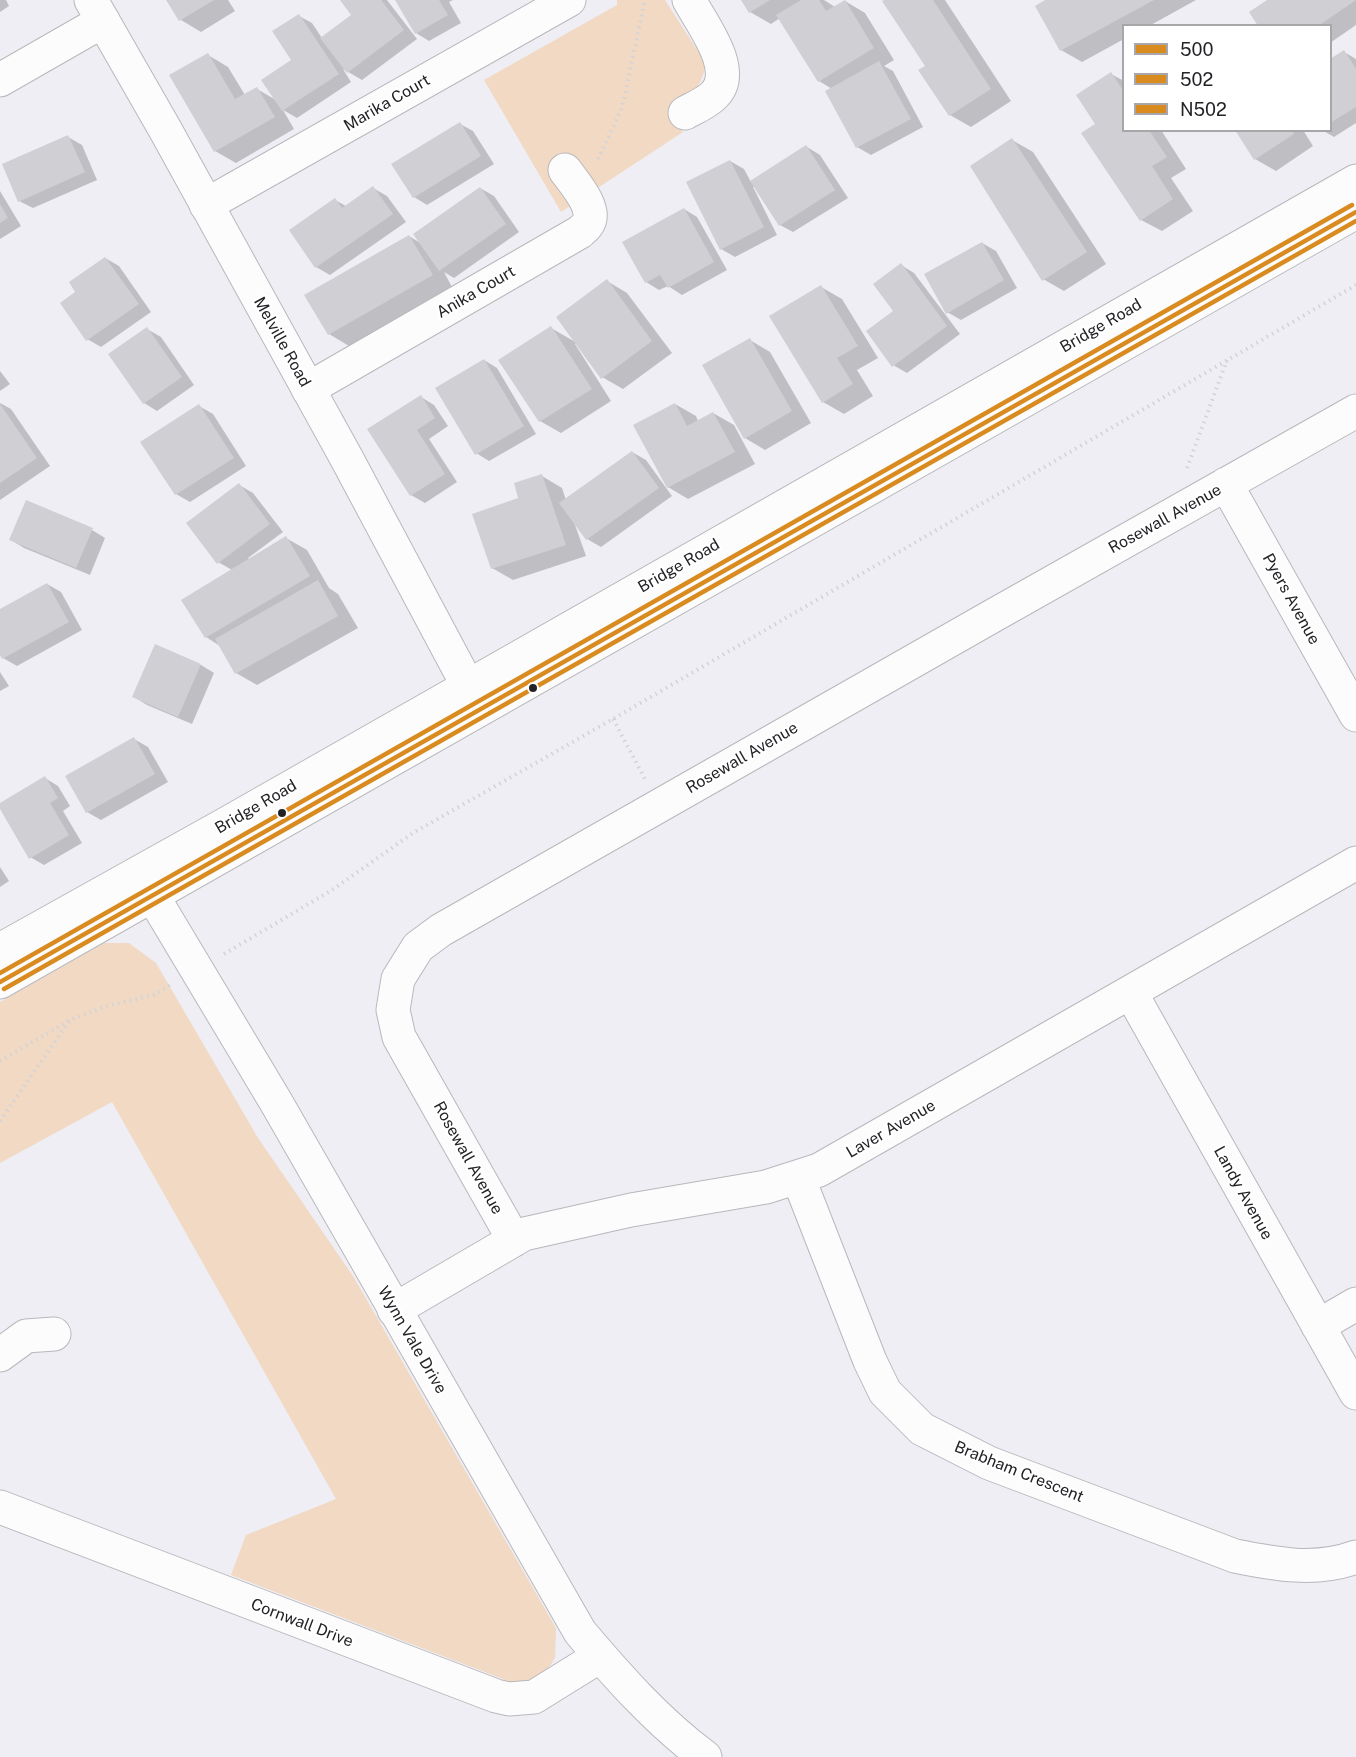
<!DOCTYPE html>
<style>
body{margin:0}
#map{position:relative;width:1356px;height:1757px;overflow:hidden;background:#eeeef4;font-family:"Public Sans",sans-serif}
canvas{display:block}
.legend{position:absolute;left:1122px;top:24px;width:210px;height:108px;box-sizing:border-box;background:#fff;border:2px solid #a7a7a9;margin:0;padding:8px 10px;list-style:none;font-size:18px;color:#232327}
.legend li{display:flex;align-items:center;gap:12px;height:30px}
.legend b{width:30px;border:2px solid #a7a7a9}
</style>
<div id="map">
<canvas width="1356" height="1757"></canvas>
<ul class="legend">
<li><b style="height:8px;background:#d98b1f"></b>500</li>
<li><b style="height:8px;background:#d98b1f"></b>502</li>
<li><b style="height:8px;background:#d98b1f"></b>N502</li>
</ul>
</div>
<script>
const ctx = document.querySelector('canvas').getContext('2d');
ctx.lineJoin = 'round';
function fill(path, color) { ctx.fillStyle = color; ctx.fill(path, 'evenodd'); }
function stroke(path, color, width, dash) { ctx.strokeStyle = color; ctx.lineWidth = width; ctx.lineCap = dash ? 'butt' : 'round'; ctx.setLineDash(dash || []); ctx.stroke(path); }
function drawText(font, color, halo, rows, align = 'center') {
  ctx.font = font + ' "Public Sans",sans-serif'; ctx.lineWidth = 4.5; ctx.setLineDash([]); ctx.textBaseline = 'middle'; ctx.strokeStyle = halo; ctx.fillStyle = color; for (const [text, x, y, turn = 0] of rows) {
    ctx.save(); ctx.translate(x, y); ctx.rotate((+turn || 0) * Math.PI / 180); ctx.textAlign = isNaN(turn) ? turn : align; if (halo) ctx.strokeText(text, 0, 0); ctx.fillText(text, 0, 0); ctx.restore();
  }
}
fill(new Path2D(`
 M617,0H665L707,65L696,92L672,110L683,132L561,212L484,80L617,5Z
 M104,943H129L156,963L258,1138L353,1276L556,1628L555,1658L544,1675L516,1684L231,1575L246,1535L336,1499L112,1102L0,1163V1002Z`), '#f1d9c4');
fill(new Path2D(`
 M0,0H6L9,6L0,12Z
 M168,0H228L235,11L201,32L181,20Z
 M342,0H387L417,39L362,80L343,69L351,82L297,118L283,110L294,129L236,163L215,151L171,76L208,55L228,67L245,95L257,89L276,100L293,60L299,16L312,23L322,38L353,15Z
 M397,0H453L449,2L461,23L429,41L416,33Z
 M743,0H824L835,7L845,1L865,13L894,60L884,66L893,71L923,127L871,155L857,147L832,89L819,81L780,18L771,24L750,12Z
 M887,0H945L1011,101L971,127L950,115L927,66Z
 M1048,0H1196L1149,26H1124V39L1082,62L1061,50Z
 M1270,0H1356V25L1330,43V26H1260Z
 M1344,52L1356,59V123L1334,137L1322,130H1330V61Z
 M1111,74L1124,81V130H1161L1186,169L1171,178L1193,211L1162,231L1141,220L1097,124Z
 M460,124L473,131L494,164L427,205L414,197Z
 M1236,130H1303L1313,146L1276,171L1255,159Z
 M68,137L82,145L97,180L33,208L19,201Z
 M1012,140L1033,152L1106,264L1064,291L1043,279Z
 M807,147L820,155L848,198L793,232L780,225L755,186L753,187L777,235L735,257L721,249L730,161L744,169L751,182Z
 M373,188L387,196L406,222L330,275L316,267L335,200L346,206Z
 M480,188L494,196L519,232L454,278L444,272L452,287L349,346L329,334L409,236L422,244Z
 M0,191L21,226L0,239Z
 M684,209L697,217L727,270L682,295L668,286L659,290L646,282Z
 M982,243L996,251L1017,288L961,320L947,312Z
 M105,258L119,266L151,312L101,347L87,339L77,293Z
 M901,265L914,273L960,334L907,373L893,365L895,311Z
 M607,281L627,293L672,353L623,389L602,377L577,343L575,344L611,401L561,433L540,421L551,328L577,343Z
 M821,287L842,299L878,358L857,370L873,396L844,414L823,402L771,316Z
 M147,329L161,337L194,385L157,411L144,403Z
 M750,340L770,352L811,423L765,450L745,438Z
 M484,360L497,368L536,434L489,461L476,453Z
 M0,371L10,384L0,391Z
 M421,397L434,405L448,426L429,439L457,482L425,503L411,495L369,430Z
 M0,403L11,409L50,466L0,500Z
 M675,404L696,416L698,421L713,413L734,425L755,464L688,499L668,487Z
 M199,406L213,414L246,466L190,502L176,494Z
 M632,452L646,460L672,496L601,547L587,539L574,522L586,556L513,580L492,568L520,499L542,476L562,488L566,500Z
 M239,485L253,493L283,532L248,558L250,560L286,538L307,550L329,588L338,594L358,628L257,685L236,673L220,646L206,637L232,570L218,562Z
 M92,530L105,538L90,575L24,548L11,540Z
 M47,584L61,592L82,630L17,666L3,658L0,652V611Z
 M201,665L214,673L192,724L147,705L134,697Z
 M0,672L9,686L0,691Z
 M134,739L148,747L168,782L101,820L87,812Z
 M45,778L58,786L70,806L63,811L82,843L44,865L30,857L0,805Z
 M0,867L9,881L0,887Z`), '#0003');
fill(new Path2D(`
 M166,0H214L179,21Z
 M340,0H381L404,30L347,73L320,38L351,15Z
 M395,0H439L448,15L415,34Z
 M741,0H770L749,13Z
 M801,0H819L826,11L845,0L874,48L818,82L776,15Z
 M884,0H933L991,89L949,116L918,70L925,66L882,1Z
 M1045,0H1154L1060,51L1035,6Z
 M1267,0H1356L1318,26H1258L1249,12Z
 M299,14L339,74L282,111L261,80L291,60L272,31Z
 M1344,50L1356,69V107L1330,123V59Z
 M208,53L235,99L257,87L275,117L214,152L169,75Z
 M879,61L911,119L856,148L825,91Z
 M1111,72L1124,92V130H1149L1167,157L1152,166L1173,199L1140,221L1081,133L1095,124L1076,95Z
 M460,122L481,156L413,198L391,164Z
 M1235,130H1292L1294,134L1254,160Z
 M68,135L85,172L18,202L2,164Z
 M1012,138L1087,252L1042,281L970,166Z
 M806,145L835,190L779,226L750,181Z
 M730,160L764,227L720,250L686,182Z
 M373,186L393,214L315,268L289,230L335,198L342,208Z
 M480,187L506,224L439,271L413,234Z
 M0,204L8,218L0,223Z
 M684,208L714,262L668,288L660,275L645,283L622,242Z
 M409,235L433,275L328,335L304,295Z
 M982,242L1004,280L946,314L924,274Z
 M105,257L139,304L86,341L60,303L75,292L69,282Z
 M901,263L947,326L892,367L866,331L893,311L873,284Z
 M607,279L652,341L601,379L556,317Z
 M821,285L858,346L837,358L853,384L822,403L769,316Z
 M551,326L592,389L539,422L498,360Z
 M147,327L182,377L143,404L108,354Z
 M750,338L792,411L744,439L702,365Z
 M484,359L524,426L475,455L435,388Z
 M421,395L435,418L417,430L445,474L410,496L367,429Z
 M675,403L687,426L713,412L735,452L667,488L633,425Z
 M0,404L37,458L0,483Z
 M199,404L234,458L175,495L140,442Z
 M632,451L659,488L586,540L559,503Z
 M542,474L566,545L491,569L472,514L518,498L514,483Z
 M239,483L270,524L217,564L186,523Z
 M26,500L93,528L76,568L9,540Z
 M286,536L310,576L205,638L181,600Z
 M318,580L338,616L235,674L215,639Z
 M47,583L69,622L2,659L0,655V609Z
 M155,644L201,664L178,717L132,697Z
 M134,737L155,774L86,813L65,776Z
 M45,776L58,798L50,803L69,835L29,859L0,809V803Z`), '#cfcfd4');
const street = new Path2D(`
 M0,80L103,21
 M685,113C694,108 706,103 713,96C740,72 702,24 689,0
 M206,205L569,0
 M308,389L580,232C582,230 585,228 587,225C599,210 574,183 565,170
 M1226,484L1356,715
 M1131,993L1356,1393
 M798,1177L870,1361L885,1392L922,1429L989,1463L1235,1556C1275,1564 1316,1572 1356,1557
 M514,1240L399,1037L393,1010L398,979L418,947L441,930L996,614L1356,411
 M394,1310L524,1234L631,1210L766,1187L819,1170L1356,863
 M1318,1326L1356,1304
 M0,1355L26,1336L54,1334
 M0,1507L496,1696L509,1699L534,1697L600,1656`);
const secondary = new Path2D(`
 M91,0L166,131L347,459L468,686L485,701
 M136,879L152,895L276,1102L580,1632C618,1677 657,1721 705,1757
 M0,950L226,824L1356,181
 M0,982L1356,212`);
stroke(street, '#b8b8bc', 35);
stroke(secondary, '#b8b8bc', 35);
stroke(new Path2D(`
 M598,159L622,108L645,0
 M1187,468L1227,360
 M613,719L645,779
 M224,954L332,890L413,833L613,719L1356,285
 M0,1061L70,1020L110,1005L154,995L170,985
 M0,1121L70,1020`), '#d3d3d5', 4, [1.5, 4.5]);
stroke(street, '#fcfcfd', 33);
stroke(secondary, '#fcfcfd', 33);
stroke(new Path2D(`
 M0,982L1356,212`), '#d98b1f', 4.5);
stroke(new Path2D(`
 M4,989L1356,221`), '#d98b1f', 4.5);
stroke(new Path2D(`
 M0,973L1352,205`), '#d98b1f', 4.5);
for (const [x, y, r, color] of [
 [533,688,5,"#232327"],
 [282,813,5,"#232327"]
]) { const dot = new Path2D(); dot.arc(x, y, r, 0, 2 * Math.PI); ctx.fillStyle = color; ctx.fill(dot); stroke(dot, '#fff', 2); }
drawText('16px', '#232327', '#fff', [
 ["Marika Court",387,103,-30],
 ["Anika Court",476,292,-30],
 ["Bridge Road",1101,326,-30],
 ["Melville Road",282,342,61],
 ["Rosewall Avenue",1165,519,-29],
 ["Bridge Road",679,566,-30],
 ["Pyers Avenue",1291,599,61],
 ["Rosewall Avenue",742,758,-30],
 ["Bridge Road",256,807,-30],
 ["Laver Avenue",891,1129,-30],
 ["Rosewall Avenue",468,1158,61],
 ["Landy Avenue",1243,1193,61],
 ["Wynn Vale Drive",412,1340,60],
 ["Brabham Crescent",1019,1472,22],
 ["Cornwall Drive",302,1623,21]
]);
</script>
